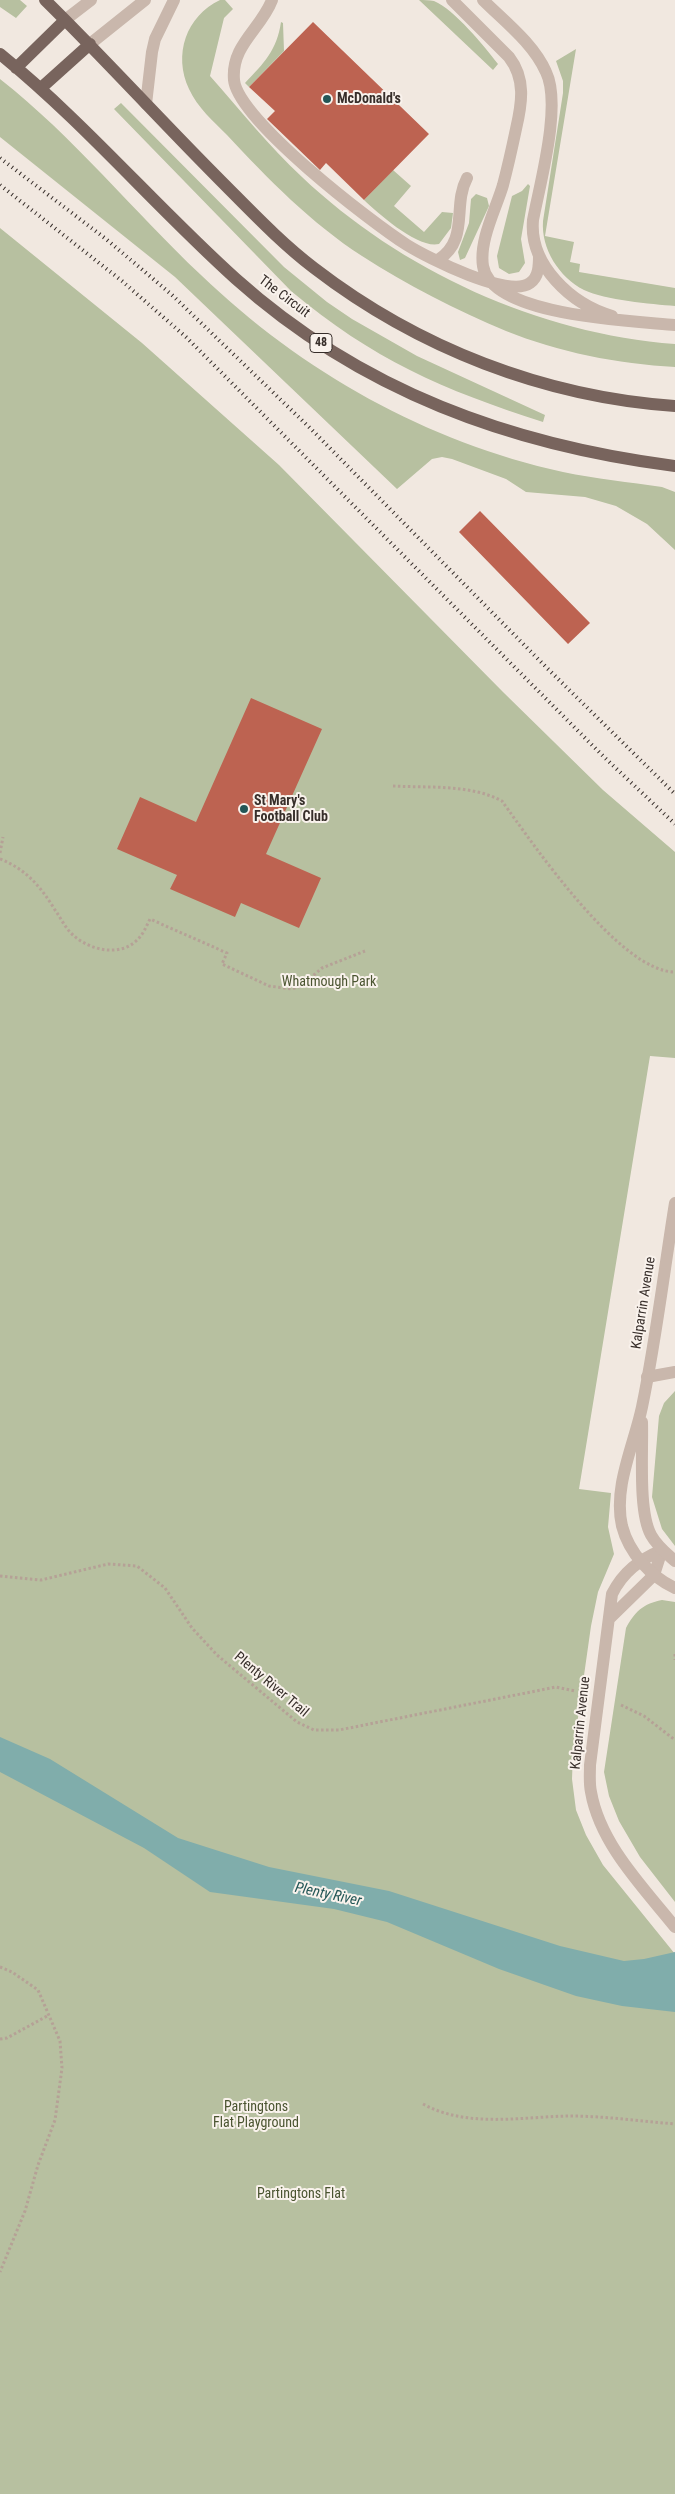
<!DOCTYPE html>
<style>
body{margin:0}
canvas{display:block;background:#f1e8e0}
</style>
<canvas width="675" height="2494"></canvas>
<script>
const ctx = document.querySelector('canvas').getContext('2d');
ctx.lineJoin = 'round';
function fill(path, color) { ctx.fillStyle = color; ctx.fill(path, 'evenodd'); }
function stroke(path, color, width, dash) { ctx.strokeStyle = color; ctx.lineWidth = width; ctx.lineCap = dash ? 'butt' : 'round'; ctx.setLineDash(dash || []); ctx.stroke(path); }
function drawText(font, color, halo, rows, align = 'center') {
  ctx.font = font + ' "Roboto Condensed",sans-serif'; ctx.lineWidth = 4; ctx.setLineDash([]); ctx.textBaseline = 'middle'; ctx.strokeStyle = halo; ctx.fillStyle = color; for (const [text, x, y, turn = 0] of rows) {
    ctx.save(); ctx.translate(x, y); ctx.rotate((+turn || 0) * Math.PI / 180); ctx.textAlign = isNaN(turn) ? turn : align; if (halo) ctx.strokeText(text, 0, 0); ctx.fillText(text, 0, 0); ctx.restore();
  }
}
fill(new Path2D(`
 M0,0H20L27,6L16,18L0,7Z
 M220,0H225L233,9L224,18L210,76C240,110 269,146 302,177C400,270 539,334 675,344V367C618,364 558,352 506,331C456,310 407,285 362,256C311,223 268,179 227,135C214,122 197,107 189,89C173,55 186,16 220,0Z
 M419,0C424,0 430,0 434,1C455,10 484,46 498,64L493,70Z
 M281,22L283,23L284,51L249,87L245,83C264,63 277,50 281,22Z
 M576,49L545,236L574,242L570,262L580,264L579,272L675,288V306C651,304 605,300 584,290C559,277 541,249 543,221L563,93V81L556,61Z
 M0,79C74,137 133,211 201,275C302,372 427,442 563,472C596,479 629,482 662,487L675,492V550L647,524L616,506L585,497L526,492L506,479L452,459L442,457L432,459L397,489L175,277L0,137Z
 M121,103L284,267L327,302L352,319L417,356L545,415L543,422C443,390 372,359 291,291L114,109Z
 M393,170L411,186L394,206L424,232L442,212L453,213L451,228L439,244C418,249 379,214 364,200Z
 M528,184L530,186L521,239L525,263L519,272L509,274L499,268L497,256L512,196L522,191Z
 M476,194L487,198L489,206L465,258L460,260L458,252L469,223L471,199Z
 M0,228L142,343L279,465L503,692L603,790L675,852V1058L650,1056L579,1489L611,1493L608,1527L614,1554L598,1592L591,1626L573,1753L572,1779L576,1810L586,1835L603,1865L675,1954V2494H0Z
 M675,1391V1546L662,1529L652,1497L659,1416L664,1403Z
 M662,1600L675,1602V1902L640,1857L619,1821L609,1796L604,1772L626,1628C635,1612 642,1604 662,1600Z`), '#b7c0a0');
fill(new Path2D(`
 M0,1737L50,1759L178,1838L269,1867L389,1891L560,1946L624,1961L644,1959L675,1952V2012L622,2006L576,1996L499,1969L387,1922L334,1909L210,1892L144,1848L0,1772Z`), '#80adab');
fill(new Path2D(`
 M313,22L429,134L364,200L326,163L320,170L267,119L275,111L249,87Z
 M480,511L590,623L568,644L459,532Z
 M251,698L322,729L266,854L321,878L299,928L241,903L235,917L170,889L177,875L117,849L140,797L196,822Z`), '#bd6351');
stroke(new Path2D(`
 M393,786C429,788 470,784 502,801C533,844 620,972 675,972
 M0,853L3,837
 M0,859C26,869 41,887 55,910C61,918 65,928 73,935C89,950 119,957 136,941C143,935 146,927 150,919L227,953L222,964L269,986L292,989L301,986L322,968L365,951
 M0,1576L41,1580L108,1564L137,1566L165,1588L192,1628L217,1655L297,1722L314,1730H339L556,1687L575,1691
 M675,1654V1660
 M621,1705L644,1716L675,1740
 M0,1967L12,1972L38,1990L60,2041L62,2068L55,2120L38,2165L25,2211L0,2272
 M0,2039L7,2038L49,2015
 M423,2104C467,2128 520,2117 568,2116C604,2116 640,2121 675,2124`), '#b5a196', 3, [2.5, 2.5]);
stroke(new Path2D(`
 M272,0C261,29 231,45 234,80C238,120 371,222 407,245C428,258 509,299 530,283C539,277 539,265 539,255
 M452,0L509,57C526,79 522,103 516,129C512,148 508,166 503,185C496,209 479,240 483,266C491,317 636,321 675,325
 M483,0C505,22 533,43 546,72C562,105 540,183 533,220C529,265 571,304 612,316
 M65,20L91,0
 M90,44L145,0
 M146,104L152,52L155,39L174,0
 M438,260C470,239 452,206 467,178
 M647,1377L675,1372
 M662,1550C639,1560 623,1572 612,1594L590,1765C590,1774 589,1783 591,1792C600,1844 643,1887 675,1927
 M610,1618L654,1575L662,1550`), '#c9b7ac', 12);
stroke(new Path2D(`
 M675,1203C664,1271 656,1340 642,1407C634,1445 613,1487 622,1526C629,1553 651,1577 675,1588
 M642,1422C643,1451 638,1511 651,1535C657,1546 666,1553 675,1561`), '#c9b7ac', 12);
stroke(new Path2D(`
 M45,0C105,59 161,121 221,181C251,211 280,242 314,268C418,348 544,397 675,406
 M0,54C85,123 155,206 236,279C361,391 511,445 675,466
 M16,68L65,20
 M41,88L90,44`), '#78645d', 12);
stroke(new Path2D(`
 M0,158L106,239L171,294L310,428L548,669L675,794
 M0,185L122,281L186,337L604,757L675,824`), '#372e2a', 4, [1, 4]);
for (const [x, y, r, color] of [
 [327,99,5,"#235656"],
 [244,809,5,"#235656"]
]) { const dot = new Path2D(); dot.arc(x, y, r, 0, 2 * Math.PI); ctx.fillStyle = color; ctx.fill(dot); stroke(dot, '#f9f2ec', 2); }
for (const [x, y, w] of [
 [321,343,22]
]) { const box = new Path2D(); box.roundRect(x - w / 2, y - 9.5, w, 19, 4); ctx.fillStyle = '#f9f2ec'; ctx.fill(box); stroke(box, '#372e2a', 1); }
drawText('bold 12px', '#372e2a', null, [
 ["48",321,343]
]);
drawText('bold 14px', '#372e2a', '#f9f2ec', [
 ["McDonald's",337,99],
 ["St Mary's",254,801],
 ["Football Club",254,817]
], 'left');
drawText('14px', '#372e2a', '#f9f2ec', [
 ["The Circuit",284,297,37],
 ["Kalparrin Avenue",644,1303,-81],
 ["Plenty River Trail",271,1685,40],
 ["Kalparrin Avenue",581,1723,-84]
]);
drawText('14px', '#4a5430', '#f9f2ec', [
 ["Whatmough Park",329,982],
 ["Partingtons",256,2107],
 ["Flat Playground",256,2123],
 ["Partingtons Flat",301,2194]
]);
drawText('italic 15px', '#235656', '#f9f2ec', [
 ["Plenty River",328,1895,12]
]);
</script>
